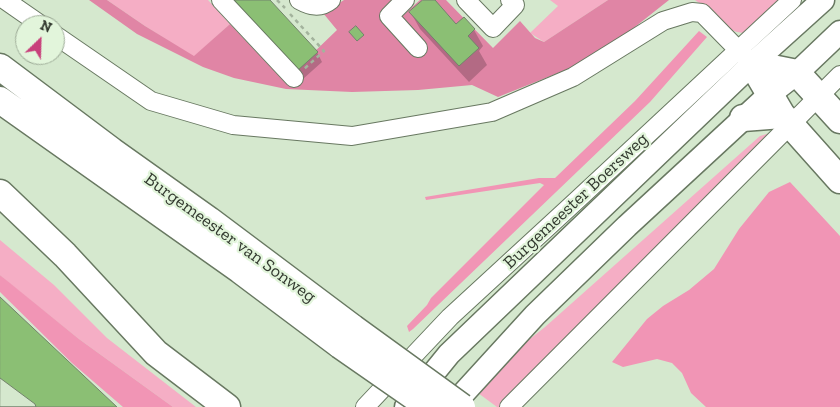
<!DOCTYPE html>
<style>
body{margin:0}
#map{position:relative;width:840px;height:407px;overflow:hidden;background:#d5e8ce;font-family:"Zilla Slab",serif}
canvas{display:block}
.north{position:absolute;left:15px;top:15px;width:50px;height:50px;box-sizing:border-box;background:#e2f5db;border:1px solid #9caa96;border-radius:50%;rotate:24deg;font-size:14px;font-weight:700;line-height:20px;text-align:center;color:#32392f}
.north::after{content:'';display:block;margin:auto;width:18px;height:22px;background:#c8407b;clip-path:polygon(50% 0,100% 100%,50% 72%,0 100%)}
</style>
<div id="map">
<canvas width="840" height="407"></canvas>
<div class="north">N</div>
</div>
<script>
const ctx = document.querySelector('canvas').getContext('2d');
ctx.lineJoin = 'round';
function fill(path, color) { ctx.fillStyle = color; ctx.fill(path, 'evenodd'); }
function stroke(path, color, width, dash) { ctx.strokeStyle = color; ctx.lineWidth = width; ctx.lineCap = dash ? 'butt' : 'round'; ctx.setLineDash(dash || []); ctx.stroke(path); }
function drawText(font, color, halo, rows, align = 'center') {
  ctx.font = font + ' "Zilla Slab",serif'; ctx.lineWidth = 4.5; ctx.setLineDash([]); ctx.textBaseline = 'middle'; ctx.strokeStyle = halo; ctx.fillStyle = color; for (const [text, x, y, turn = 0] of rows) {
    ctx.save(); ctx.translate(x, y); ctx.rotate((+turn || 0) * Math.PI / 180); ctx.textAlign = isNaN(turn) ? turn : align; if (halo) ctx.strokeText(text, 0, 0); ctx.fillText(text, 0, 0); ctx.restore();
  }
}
fill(new Path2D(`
 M107,0H208L230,24L194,57L145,26Z
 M550,0H608L544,42L530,33L558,6Z
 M695,0H785L749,33C746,33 741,33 737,32C726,29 707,8 695,0Z
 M770,133L502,407H497L474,390L501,362L545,327L760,136Z
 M0,240L54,285L107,338L196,407H173L79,339L9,283L0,275Z`), '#f5aec5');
fill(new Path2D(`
 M89,0H107L145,26L194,56L230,24L284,81L337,30L323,13L344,0H395L397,2L380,16V18L413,56L424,45L400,18L420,0H446L493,48L520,21L535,38L544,42L608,0H669L621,38L568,69L498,97L472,85L418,90L352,92L286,89L234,78L203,67L137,34Z`), '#e085a5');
fill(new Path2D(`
 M699,31L707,37L650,102L413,329L409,332L407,326L427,305L431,298L544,185L540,183L426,200L425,197L539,178H555L635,101Z
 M790,182L840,236V407H706L691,393L682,373L672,363L657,359L623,367L612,362L647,319L663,306L689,290L714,269L739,229L769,192Z
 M0,275L79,339L173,407H123L72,363L0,292Z`), '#f195b5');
fill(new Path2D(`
 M230,0H269L317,52L322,62L303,79Z
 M424,0H433L457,26L474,30L483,46L479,51L487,65L469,82L420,29L411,13Z`), '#0003');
const building = new Path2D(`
 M232,0H270L318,52L297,71Z
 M423,0H435L456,24L464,17L475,29L468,36L479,48L459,66L409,12Z
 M356,26L364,35L357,41L349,32Z
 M0,297L117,407H0Z
 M0,378L35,404L36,407H0Z`);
fill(building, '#8bbf74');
stroke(building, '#73836c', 1);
const minor = new Path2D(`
 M5,0L41,25
 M221,0L294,78
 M299,0C310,6 320,9 331,0
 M405,0L389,16L418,48
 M466,0L493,28L515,5L510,0
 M55,35L151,101L233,125L352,136L492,112L573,77L663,21L692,12L702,13L752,64
 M365,407L450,317L575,202L792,0
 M509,407L840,75`);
const major = new Path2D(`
 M406,407L449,354L752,64L823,0
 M451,407L535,315L627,226L770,94L797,73L840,32`);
const highway = new Path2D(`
 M752,64L782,115L840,180
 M752,64L797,73L840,120
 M0,67L112,151L209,220L353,328
 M0,100L240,270L340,345
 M743,118L782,115
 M0,193L65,255L156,353L227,407`);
stroke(minor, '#687861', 20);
stroke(major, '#687861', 25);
stroke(highway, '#687861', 29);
stroke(new Path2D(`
 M277,0L285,8
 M290,14L324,51L304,69`), '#a3b39d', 2.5, [4, 4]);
stroke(minor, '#fff', 18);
stroke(major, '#fff', 22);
stroke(highway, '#fff', 26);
const highwayBridge = new Path2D(`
 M353,328L462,407
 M340,345L429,407`);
stroke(highwayBridge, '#687861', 29, []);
stroke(highwayBridge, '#fff', 26);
drawText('18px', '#32392f', '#e2f5db', [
 ["Burgemeester Boersweg",576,201,-43],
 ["Burgemeester van Sonweg",230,238,36]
]);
</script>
